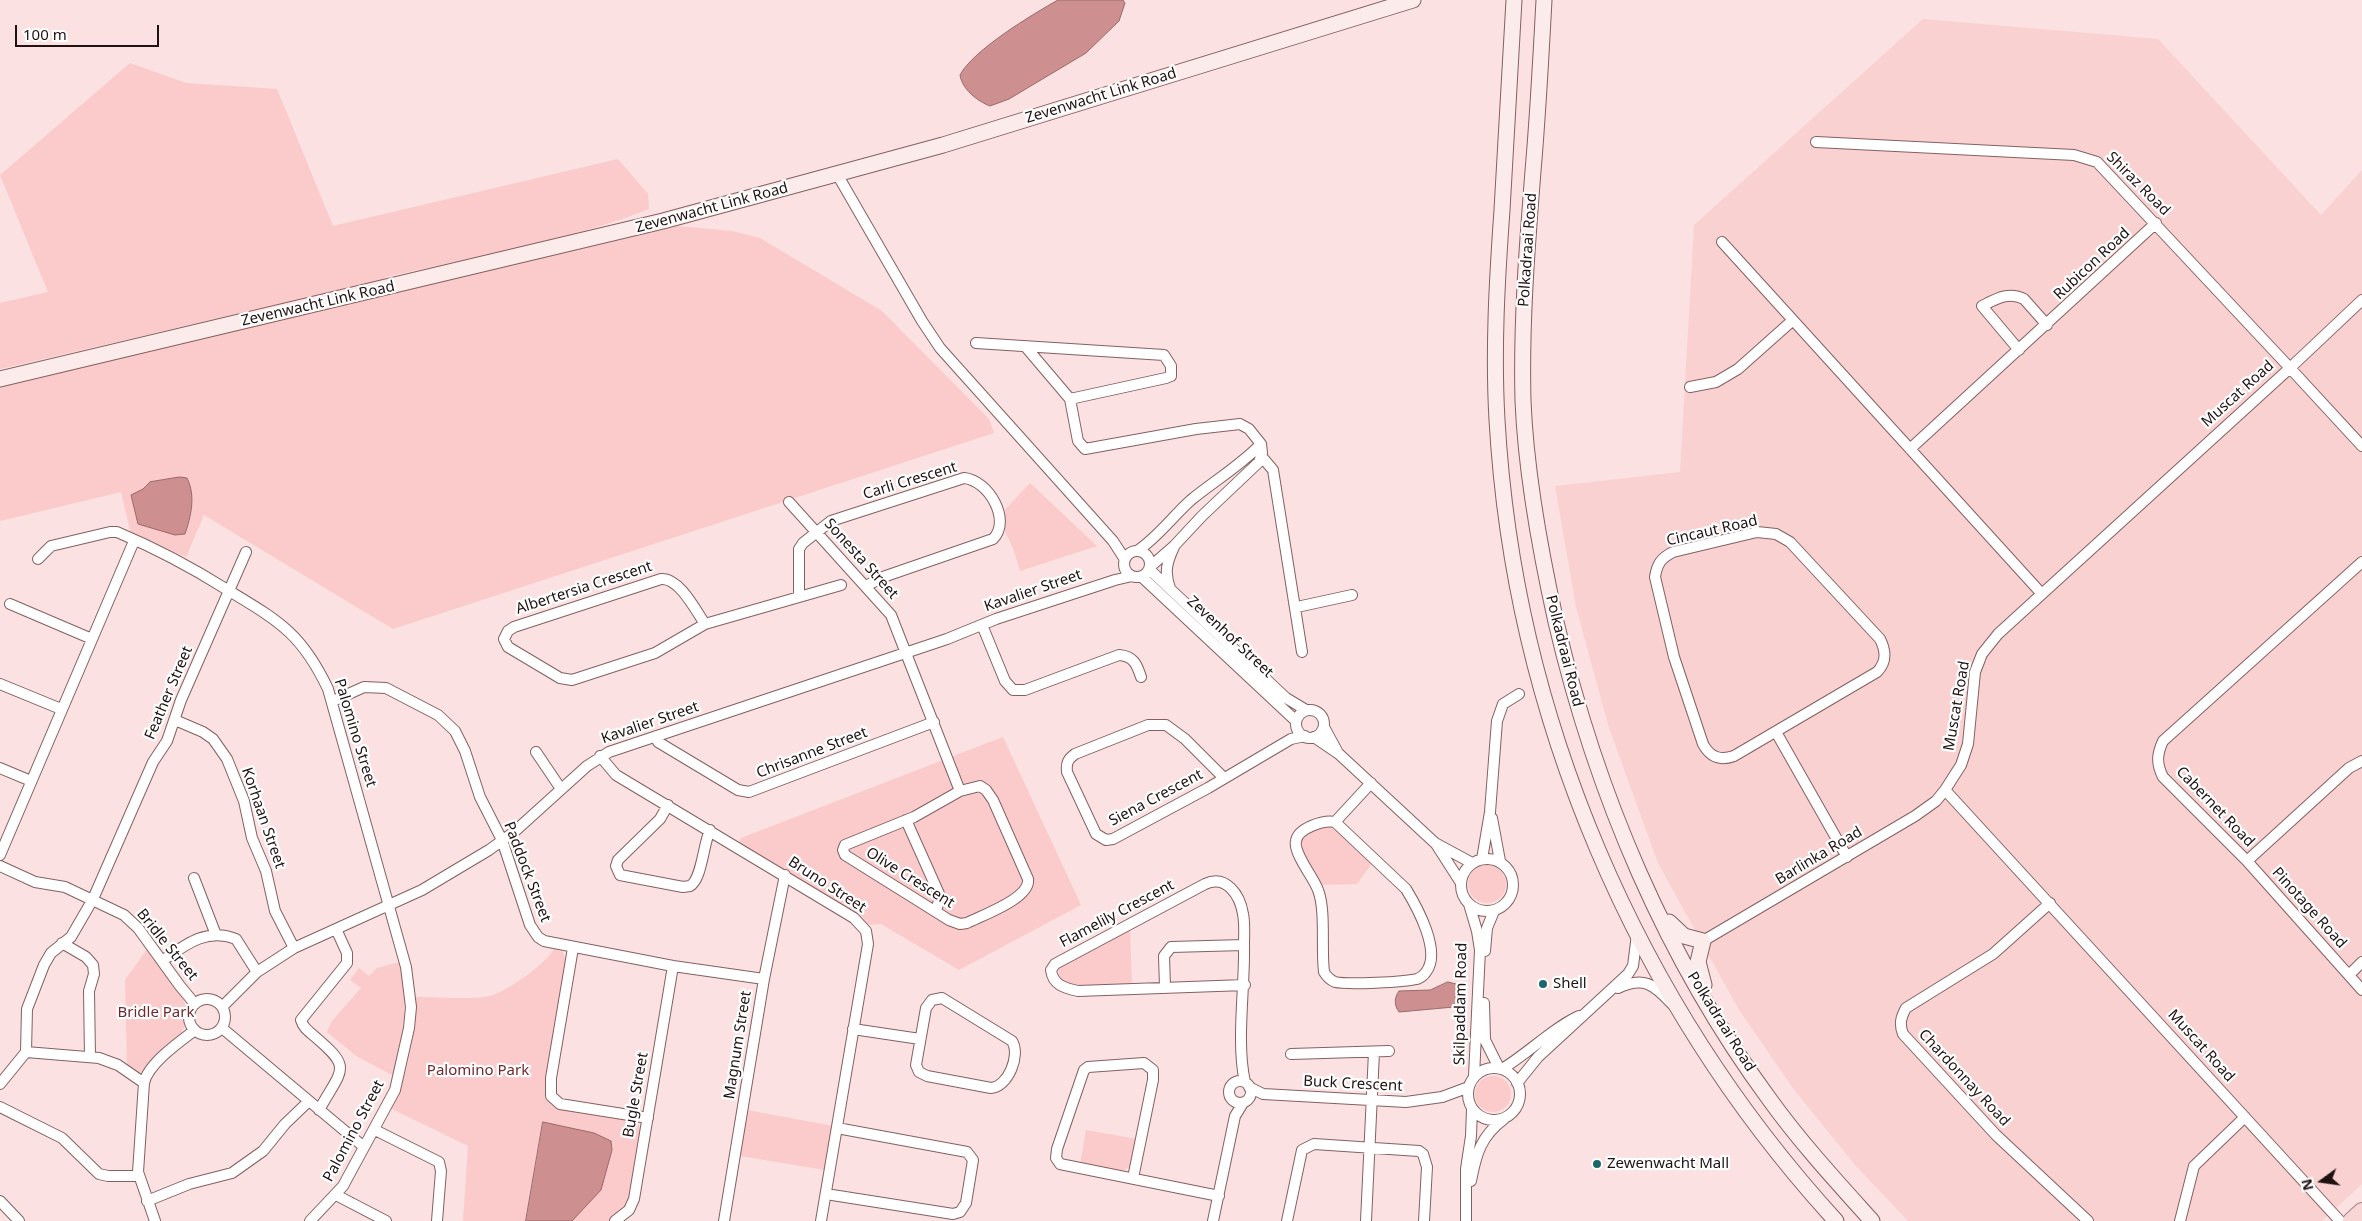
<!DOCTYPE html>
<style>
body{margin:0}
#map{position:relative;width:2362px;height:1221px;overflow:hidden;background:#fbe1e1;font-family:"Noto Sans",sans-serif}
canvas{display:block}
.north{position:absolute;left:2297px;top:1156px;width:50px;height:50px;-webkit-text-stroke:4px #fff;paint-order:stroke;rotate:256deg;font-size:14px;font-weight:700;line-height:20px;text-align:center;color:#201212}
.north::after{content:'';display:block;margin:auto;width:18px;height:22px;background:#201212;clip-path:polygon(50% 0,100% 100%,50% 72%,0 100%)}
.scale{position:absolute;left:15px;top:25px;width:144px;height:22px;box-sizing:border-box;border:2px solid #201212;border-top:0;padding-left:6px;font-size:15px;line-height:18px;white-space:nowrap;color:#201212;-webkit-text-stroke:4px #fff;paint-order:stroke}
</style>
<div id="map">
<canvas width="2362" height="1221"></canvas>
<div class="north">N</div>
<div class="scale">100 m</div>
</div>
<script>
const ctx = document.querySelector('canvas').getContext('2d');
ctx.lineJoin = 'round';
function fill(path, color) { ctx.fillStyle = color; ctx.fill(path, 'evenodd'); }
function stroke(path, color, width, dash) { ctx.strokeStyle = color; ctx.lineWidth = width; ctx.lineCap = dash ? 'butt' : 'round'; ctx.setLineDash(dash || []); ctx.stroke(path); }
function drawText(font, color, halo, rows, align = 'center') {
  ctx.font = font + ' "Noto Sans",sans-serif'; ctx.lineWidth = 4.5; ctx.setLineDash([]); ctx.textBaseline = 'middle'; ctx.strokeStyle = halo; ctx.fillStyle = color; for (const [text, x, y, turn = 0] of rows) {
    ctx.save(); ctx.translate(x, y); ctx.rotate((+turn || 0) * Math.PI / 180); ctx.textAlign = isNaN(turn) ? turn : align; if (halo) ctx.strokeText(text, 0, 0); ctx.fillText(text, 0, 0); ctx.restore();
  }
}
fill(new Path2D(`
 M1923,19L2158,39L2321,215L2362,170V1184L2322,1221H1908L1855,1165L1795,1091L1739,1010L1658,863L1608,725L1576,607L1555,486L1680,472L1694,225Z`), '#f9d1d1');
fill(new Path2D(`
 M130,63L186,83L277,89L333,226L618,159L648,194L649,209C565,242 474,257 386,277L379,281L0,369V303L48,292L0,175Z
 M678,226L732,231L760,238L882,311L989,419L994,433L393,629L204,515L186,557L131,534L121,492L0,521V386Z
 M1030,483L1097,546L1020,571L1013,548L1005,532L1003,512Z
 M1003,737L1081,905L959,970L881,924L868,925L860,916L738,843L741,838Z
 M1328,825L1334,827L1372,863L1357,884L1321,885L1302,849V839L1321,826Z
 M1468 884a19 19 0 1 1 38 0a19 19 0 1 1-38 0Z
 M1130,930L1132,984C1111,985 1075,993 1059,977V969L1062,965Z
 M148,948C165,971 200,1004 181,1034C172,1048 155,1060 142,1072L138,1074L127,1067L125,980Z
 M554,949L563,952L566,961L545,1088L547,1096L554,1105L633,1120L639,1125L641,1132L628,1203L608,1221H463L468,1146L392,1109C408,1073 415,1037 416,997C435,997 474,1000 490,996C506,992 546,964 554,949Z
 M399,962C409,1006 404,1032 394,1076L356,1056L327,1032L332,1021L361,988L350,980L359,968L369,976L377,968Z
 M1475 1094a18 18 0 1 1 36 0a18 18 0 1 1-36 0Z
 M747,1110L833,1126L825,1170L740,1156Z
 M1086,1130L1137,1139L1130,1167L1120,1172L1080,1165Z`), '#fbcaca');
const water = new Path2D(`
 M1058,0H1123L1125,3L1119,21L1086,53L1009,99L990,106C977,101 962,89 960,75C973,50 1033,14 1058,0Z
 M180,477L187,478C196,496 191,516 185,534L175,535L138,524L131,495L143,489L150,482Z
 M1448,982L1460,985L1463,988L1461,1001L1454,1007L1399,1012C1394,1005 1394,998 1399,991L1430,990Z
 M543,1122L594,1133L611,1141L612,1150L601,1190L572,1221H526Z`);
fill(water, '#cd8f90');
stroke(water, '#996a6a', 1);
const street = new Path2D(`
 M1816,142L2074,155L2097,162L2290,368L2362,300
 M837,174L922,321L940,348L1113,541L1124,558
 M1722,242L2041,593
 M976,343L1164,355L1171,366V376L1166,378L1070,399
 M1025,346L1070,399L1078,441L1085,449L1196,429L1240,424L1249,429L1261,444L1262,453L1259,462L1202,516L1174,546L1151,566
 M2019,350L1982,306C1996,299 2009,291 2024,299L2047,325
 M1690,387L1716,382L1738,369L1793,320
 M1910,449L2156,223
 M1262,457L1273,470L1302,652
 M789,502L891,615L960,791
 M1757,532L1776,534L1790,542L1880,639C1886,651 1887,662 1877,672L1734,756C1720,761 1710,757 1703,744L1674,657L1655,577C1657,564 1661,558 1673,552Z
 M1124 564a13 13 0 1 1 26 0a13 13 0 1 1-26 0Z
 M1137,551C1158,537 1172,517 1191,500C1214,481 1240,466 1261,444
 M38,559L51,546L110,532H117C155,548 191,567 226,589C277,620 301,632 328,689L406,967L411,1007L409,1028L395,1090L343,1186L310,1221
 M2362,562L2163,741C2157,754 2156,763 2163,777L2247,861L2349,768L2362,761
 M1150,570L1286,698L1306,710
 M1142,577L1296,721
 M1170,588C1164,572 1167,562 1174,547
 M799,596V549L803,543L831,521L964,478C988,480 1012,520 993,539L883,577L866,586
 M10,604L92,639
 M1297,607L1352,595
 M705,624L655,653L572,680L560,678L508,647L504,639L508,631L514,627L661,579C679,577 696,611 705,624L841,585
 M982,625L1005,681L1013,690H1025L1119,655C1134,656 1137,665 1141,677
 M0,684L61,709
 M333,701L364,687L386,688L438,715L455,731L465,751L480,797L502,840L530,925L538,937L544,941L673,966L764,979
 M1296 724a14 14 0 1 1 28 0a14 14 0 1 1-28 0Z
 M175,720L203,732L213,739L227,759L244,801L252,838L266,871L275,911L294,948
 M1324,727L1337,751
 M1776,732L1847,857
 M656,736L658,742L738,790L749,792L934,722
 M1314,737L1339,754L1435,843L1472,863
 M536,752L561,789
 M600,756L616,775L854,918L866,931L868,944L821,1221
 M0,768L31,781
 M1224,778L1185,739L1166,725H1148L1075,754C1068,759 1066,763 1067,772L1096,834L1106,840L1113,839L1208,788L1291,739L1305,736
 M980,786L986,790L993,800L1028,879C1031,898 983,915 967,923L960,924L949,920L845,855L843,850L845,845L914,817L960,791Z
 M668,805L660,819L618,860L616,866L620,875L683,887L690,886C702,879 703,845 710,830
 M1492,818L1500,861
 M906,820L940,896L936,912
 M1335,822L1406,889C1417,907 1442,952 1426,972C1424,975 1420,978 1417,979C1404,982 1348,985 1335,982C1330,980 1327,977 1324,972C1321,949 1326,910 1318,890C1314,878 1293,853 1296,841C1298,828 1323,820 1335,822L1371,783
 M1436,844L1461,883
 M0,855L134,541
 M1461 885a26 26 0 1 1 52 0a26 26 0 1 1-52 0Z
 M1482,859L1490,812L1497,721L1503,704L1519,694
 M2247,861L2362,990
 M0,866L35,882L65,887L124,915L138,928L180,986L195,1004
 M194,878L216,935
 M2050,903L1993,954L1906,1008C1901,1017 1899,1024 1903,1034L1996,1135L2088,1221
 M1469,904L1477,931L1480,950L1474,1076
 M1703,941L1915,816L1936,801L1945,790
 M62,943L86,957L93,965L94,974L89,991L90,1057
 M573,948L551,1078V1096L560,1104L648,1118
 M1485,951L1487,928L1494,911
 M162,961C185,945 207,927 236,939L257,972
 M2349,975L2362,962
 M1165,987L1164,956L1171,947L1244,945
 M1618,988C1643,976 1654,984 1672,1004
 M942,998L1012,1041C1021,1055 1008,1087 991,1088L927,1076L919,1072L916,1065L926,1008L932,1000Z
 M189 1017a18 18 0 1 1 36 0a18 18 0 1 1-36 0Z
 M1484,1003L1485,1040L1499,1068
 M222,1007L257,972L294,948L422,890L489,850L514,832L587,766L609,752L947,639L996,619L1115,580L1132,576
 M222,1028L364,1147
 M853,1029L920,1039
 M26,1052L99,1058L118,1065L144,1083
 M1291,1054L1389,1051
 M1468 1094a26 26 0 1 1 52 0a26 26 0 1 1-52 0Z
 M1502,1069C1529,1053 1551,1029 1579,1016
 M1229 1092a11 11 0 1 1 22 0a11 11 0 1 1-22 0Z
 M1245,1082C1236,1043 1245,987 1244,945C1244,935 1245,924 1243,914C1240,895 1226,874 1205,884L1055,964L1051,970C1053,985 1064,988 1078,991L1245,985
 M1517,1083L1538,1057L1628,974L1633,966L1637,934
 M0,1084L26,1052L27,1009L44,965L51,953L71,937L93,899L153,762L167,741L181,700L246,552
 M1249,1087L1263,1094L1406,1102L1442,1097L1469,1087
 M0,1107L62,1138L99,1174L108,1176H139
 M319,1110C343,1067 353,1069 313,1035C307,1030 303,1027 301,1020L347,963V953L336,929
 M375,1130L439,1162L441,1171L437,1221
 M1133,1178L1153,1080V1070L1144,1063L1088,1067L1084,1070L1057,1149L1056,1158L1060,1164L1219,1196
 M1471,1181C1476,1154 1481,1136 1504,1119
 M826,1194L953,1214L960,1212L966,1203L973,1160L967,1152L837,1128
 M336,1195L386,1221
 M0,1201L19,1221
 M147,1201L189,1184L232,1173L263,1151L285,1124L309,1101
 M155,1221L138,1172L144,1083C148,1064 179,1042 195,1030
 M615,1221L629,1210L634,1199L673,966
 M724,1221L764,979L785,875
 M1213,1221L1235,1116L1243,1103
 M1287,1221L1302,1150L1314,1144L1419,1151L1423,1154L1427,1167L1424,1221
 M1366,1221L1374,1052
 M1466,1221V1169L1471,1136L1472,1109
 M2180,1221L2194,1166L2245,1117
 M2340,1221L1945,790L1961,765L1968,744L1975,672L1982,654L1998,634L2290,368L2362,446`);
const secondary = new Path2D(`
 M1514,0C1510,70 1506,140 1502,210C1497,280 1493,350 1497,420C1514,717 1636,1002 1836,1221
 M1544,0C1541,57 1538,114 1533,171C1527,248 1521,324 1523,401C1526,475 1540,550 1556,622C1596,793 1666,959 1770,1100C1801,1143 1837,1182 1872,1221
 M0,379L663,221L943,145L1413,0
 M1669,922L1684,936L1703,941L1698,962L1704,985`);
const primary = new Path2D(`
 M2351,1221L2362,1211`);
stroke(street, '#846061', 12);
stroke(secondary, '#846061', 17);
stroke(primary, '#aa8080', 18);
stroke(street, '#fff', 10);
stroke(secondary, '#fcebeb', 15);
stroke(primary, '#f8d6d6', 16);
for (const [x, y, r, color] of [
 [1543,984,5,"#1a686a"],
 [1597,1164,5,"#1a686a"]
]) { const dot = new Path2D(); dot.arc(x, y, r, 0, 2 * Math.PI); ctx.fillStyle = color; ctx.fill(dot); stroke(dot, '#fff', 2); }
drawText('15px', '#201212', '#fff', [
 ["Zevenwacht Link Road",1101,96,-17],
 ["Shiraz Road",2138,184,45],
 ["Zevenwacht Link Road",712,208,-15],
 ["Polkadraai Road",1528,250,-86],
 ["Rubicon Road",2092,264,-43],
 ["Zevenwacht Link Road",318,304,-13],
 ["Muscat Road",2238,394,-42],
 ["Carli Crescent",910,481,-17],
 ["Cincaut Road",1712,531,-13],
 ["Sonesta Street",861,559,48],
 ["Albertersia Crescent",584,588,-18],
 ["Kavalier Street",1033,591,-19],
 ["Zevenhof Street",1230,637,43],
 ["Polkadraai Road",1564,651,76],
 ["Feather Street",169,693,-67],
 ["Muscat Road",1957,706,-80],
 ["Kavalier Street",650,723,-19],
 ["Palomino Street",355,733,73],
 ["Chrisanne Street",812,753,-21],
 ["Siena Crescent",1156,798,-28],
 ["Cabernet Road",2215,807,46],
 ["Korhaan Street",263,818,71],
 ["Barlinka Road",1819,856,-31],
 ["Paddock Street",527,872,69],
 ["Olive Crescent",910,878,32],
 ["Bruno Street",827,885,33],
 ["Pinotage Road",2309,908,48],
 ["Flamelily Crescent",1117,914,-28],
 ["Bridle Street",167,945,51],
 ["Skilpaddam Road",1461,1004,-89],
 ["Polkadraai Road",1721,1022,58],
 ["Magnum Street",738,1045,-81],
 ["Muscat Road",2201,1046,48],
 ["Chardonnay Road",1964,1078,47],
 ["Buck Crescent",1353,1084,3],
 ["Bugle Street",636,1095,-80],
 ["Palomino Street",354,1131,-62]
]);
drawText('15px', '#201212', '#fff', [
 ["Shell",1553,984],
 ["Zewenwacht Mall",1607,1164]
], 'left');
drawText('15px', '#732830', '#fff', [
 ["Bridle Park",156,1013],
 ["Palomino Park",478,1071]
]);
</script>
